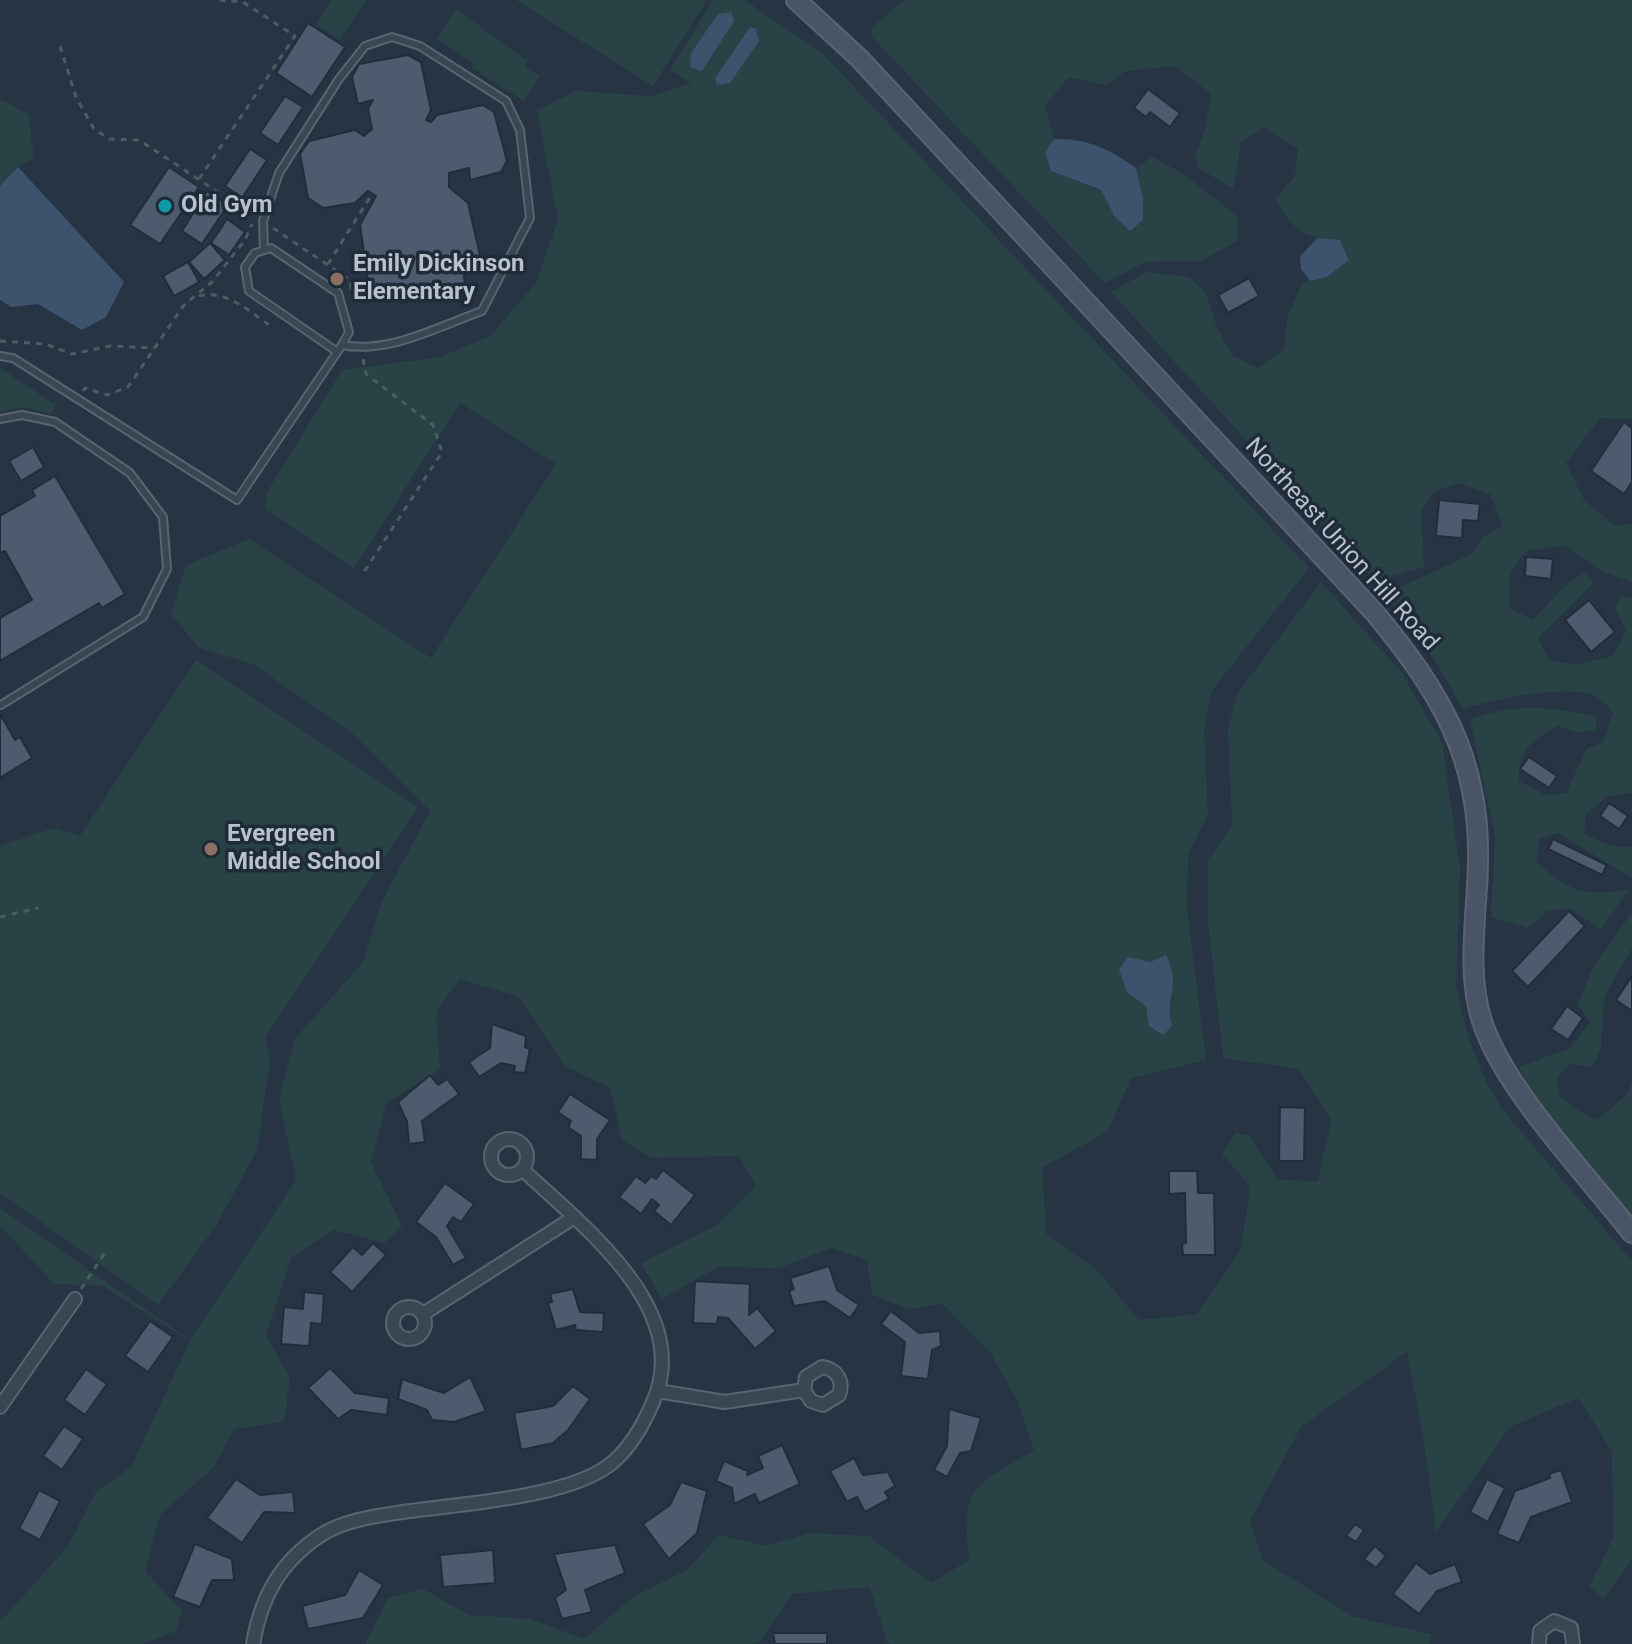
<!DOCTYPE html>
<style>
body{margin:0}
canvas{display:block;background:#263444}
</style>
<canvas width="1632" height="1644"></canvas>
<script>
const ctx = document.querySelector('canvas').getContext('2d');
ctx.lineJoin = 'round';
function fill(path, color) { ctx.fillStyle = color; ctx.fill(path, 'evenodd'); }
function stroke(path, color, width, dash) { ctx.strokeStyle = color; ctx.lineWidth = width; ctx.lineCap = dash ? 'butt' : 'round'; ctx.setLineDash(dash || []); ctx.stroke(path); }
function drawText(font, color, halo, rows, align = 'center') {
  ctx.font = font + ' Roboto,sans-serif'; ctx.lineWidth = 7; ctx.setLineDash([]); ctx.textBaseline = 'middle'; ctx.strokeStyle = halo; ctx.fillStyle = color; for (const [text, x, y, turn = 0] of rows) {
    ctx.save(); ctx.translate(x, y); ctx.rotate((+turn || 0) * Math.PI / 180); ctx.textAlign = isNaN(turn) ? turn : align; if (halo) ctx.strokeText(text, 0, 0); ctx.fillText(text, 0, 0); ctx.restore();
  }
}
fill(new Path2D(`
 M331,0H366L340,40L316,24Z
 M516,0H707L653,86Z
 M713,0H744L821,52L1309,568L1212,690L1204,727L1208,815L1188,854L1187,910L1206,1060L1131,1078L1108,1131L1042,1168L1046,1234L1096,1269L1139,1320L1197,1314L1241,1250L1250,1186L1222,1154L1235,1133L1249,1135L1278,1180L1318,1181L1331,1120L1299,1069L1223,1058L1208,921V860L1232,825L1228,730L1237,694L1321,582L1402,673L1442,743L1460,868L1456,986L1468,1037L1486,1082L1502,1109L1632,1261V1559L1604,1598L1589,1587L1613,1538L1612,1451L1578,1398L1510,1427L1436,1532L1423,1435L1407,1352L1301,1427L1250,1521L1262,1560L1354,1617L1431,1634L1430,1644H892L887,1641L870,1587L792,1594L759,1643L751,1644H365L388,1598L423,1589L469,1615L531,1619L584,1639L633,1597L687,1570L719,1535L766,1546L809,1533L869,1536L931,1583L969,1560C962,1481 972,1489 1034,1450L1018,1402L990,1352L943,1304L909,1309L872,1295L867,1260L831,1248L779,1268L717,1267L662,1299L641,1263L717,1225L756,1186L739,1156L652,1158L622,1140L610,1088L565,1066L519,997L460,979L436,1012L440,1069L387,1103L371,1162L402,1226L384,1243L334,1230L291,1258L266,1336L290,1378L284,1422L234,1429L214,1467L160,1515L145,1571L182,1611L176,1631L142,1644H0V1622L68,1546L96,1492L131,1467L190,1341L103,1286L54,1284L0,1225V1208L190,1340L296,1180L279,1099L295,1039L363,962L382,901L430,811L352,733L254,665L198,647L171,614L186,565L249,539L431,658L556,464L460,403L354,568L265,509L267,492L342,370L440,357L490,336L536,283L558,220L537,110L576,91L651,96L691,83L670,70Z
 M905,0H1632V419L1600,418L1566,463L1584,500L1615,526L1632,524V582L1605,573L1564,545L1526,551L1510,572L1509,608L1533,620C1550,604 1564,581 1585,573L1594,583L1538,638L1549,660L1576,665L1613,656L1626,631L1615,608L1621,596L1632,597V793L1608,796L1586,813L1584,834L1611,846L1632,847V878L1558,833L1539,839L1537,862C1571,893 1584,897 1629,889L1601,930L1570,908L1548,911L1528,928L1491,917L1495,835L1470,720C1518,702 1547,707 1596,716V731L1576,732L1558,726C1531,741 1519,749 1519,781L1545,795L1566,793L1587,748L1603,742L1613,713C1607,705 1600,697 1589,694C1559,686 1493,700 1463,709L1434,659L1385,594L1472,554L1484,536L1503,526L1490,494L1459,483L1434,492L1421,510L1424,567L1375,581L1111,292L1146,272L1189,277L1206,293L1217,328L1233,356L1258,368L1284,349L1287,318L1302,283L1327,277L1340,240C1302,237 1294,231 1275,199L1295,176L1298,149L1264,128L1241,142L1233,189L1199,168L1195,156L1205,130L1211,94L1175,66L1125,71L1106,85L1069,77L1045,106L1054,139L1045,153L1051,171L1102,191L1115,217L1143,198L1136,168L1152,157L1180,172L1238,216L1237,241L1202,261L1145,262L1105,283L872,37L871,28Z
 M456,9L528,61L525,67L540,76L524,101L472,68L474,63L437,39Z
 M0,99L28,114L34,158L18,167L0,186Z
 M0,368L56,405L51,414L24,407L0,412Z
 M196,660L418,807L265,1038L270,1059L257,1150L217,1224L158,1305L0,1193V846L54,828L80,836Z
 M1632,912V948L1604,997L1601,1048L1592,1068L1571,1063L1557,1076L1559,1095L1577,1110L1598,1120L1628,1093L1632,1081V1218C1593,1172 1542,1124 1519,1067L1570,1048L1590,1022L1578,1005L1592,969Z`), '#294245');
fill(new Path2D(`
 M731,12L734,21L702,71L690,67L691,53L718,14Z
 M750,27L756,29L759,41L730,83L717,85L715,78Z
 M1054,139C1087,138 1109,149 1136,168L1143,198V220L1130,231L1115,217L1101,190L1051,171L1045,153Z
 M18,167L124,282L106,317L82,330L38,304L11,307L0,300V186Z
 M1317,238L1340,240L1349,260L1327,277L1310,281L1301,269L1300,257Z
 M1166,955C1182,987 1164,996 1172,1026L1163,1035L1149,1026L1146,1006L1127,992L1119,969L1128,957L1150,962Z`), '#3c526d');
const building = new Path2D(`
 M308,23L345,47L312,97L276,73Z
 M408,55L421,62L431,110L426,120L431,122L437,115L483,105L494,112L507,161L501,172L470,180L469,168L449,173V187L468,203L482,264L463,270L466,289L402,303L398,292L370,296L360,225L376,196L368,191L355,203L323,208L308,198L300,154L309,141L355,130L364,136L372,129L368,109L373,100L358,104L352,77L359,64Z
 M1148,89L1180,113L1170,127L1150,112L1146,117L1134,108Z
 M285,96L303,107L278,145L260,133Z
 M250,149L267,160L242,198L225,186Z
 M169,167L199,187L160,244L130,225Z
 M207,191L228,205L202,244L182,231Z
 M227,219L245,232L229,255L211,243Z
 M210,243L225,260L204,279L189,262Z
 M188,262L199,282L174,296L163,276Z
 M1249,278L1259,296L1228,313L1218,295Z
 M1624,422L1632,428V482L1624,494L1591,471Z
 M33,447L44,467L21,481L9,461Z
 M55,476L125,594L102,608L99,603L0,661V618L32,600L5,551L0,553V516L35,496L32,490Z
 M1439,500L1480,504L1478,521L1463,520L1462,538L1436,536Z
 M1526,557L1553,559L1551,579L1525,576Z
 M1589,600L1615,632L1591,652L1565,620Z
 M0,714L15,740L20,737L32,758L0,778Z
 M1529,757L1557,776L1549,788L1520,769Z
 M1609,803L1628,816L1619,829L1600,816Z
 M1553,839L1607,865L1602,875L1548,849Z
 M1569,911L1585,926L1528,987L1512,971Z
 M1632,976V1011L1616,1000Z
 M1567,1006L1583,1018L1568,1040L1551,1029Z
 M492,1024L526,1036L525,1047L530,1049L525,1073L514,1072L515,1066L501,1063L479,1077L469,1062L490,1048Z
 M430,1075L438,1085L447,1079L459,1094L422,1121L425,1142L409,1144L407,1122L398,1102Z
 M570,1094L610,1120L597,1139V1160L581,1159V1136L568,1127L571,1121L558,1112Z
 M1280,1107L1305,1108L1304,1161H1279Z
 M663,1170L695,1195L671,1225L654,1211L659,1205L652,1199L641,1214L619,1197L636,1176L645,1183L651,1176L656,1179Z
 M1169,1171H1197L1198,1193H1214L1215,1255H1183L1182,1244L1186,1243L1185,1193L1169,1194Z
 M445,1183L474,1204L461,1222L453,1217L447,1226L466,1258L453,1265L436,1237L416,1222Z
 M373,1243L386,1255L352,1292L330,1272L353,1247L362,1255Z
 M829,1266L837,1290L859,1305L850,1318L825,1301L794,1306L789,1291L794,1289L790,1278Z
 M695,1281L750,1284L749,1315L757,1308L776,1331L755,1349L728,1318L718,1317L717,1324L693,1323Z
 M573,1289L580,1312L604,1313L603,1332L576,1330L575,1325L556,1330L548,1303L552,1302L550,1294Z
 M304,1292L324,1294L322,1324L311,1323L309,1346L281,1344L284,1307L303,1309Z
 M891,1311L919,1333L940,1331L941,1346L932,1350L928,1379L901,1376L905,1342L881,1324Z
 M150,1321L173,1337L148,1372L125,1356Z
 M330,1368L355,1393L389,1398L387,1415L351,1410L338,1419L308,1388Z
 M86,1369L107,1384L85,1415L64,1400Z
 M470,1377L486,1411L454,1422L432,1420L427,1410L398,1399L402,1379L444,1393Z
 M573,1386L590,1399L568,1430L553,1443L521,1450L514,1413L553,1406Z
 M949,1409L981,1418L971,1451L960,1453L947,1477L934,1470L947,1446Z
 M64,1426L83,1439L62,1470L43,1456Z
 M782,1445L800,1484L759,1503L755,1494L734,1504L732,1488L716,1481L724,1461L748,1471L747,1475L763,1468L758,1456Z
 M854,1458L863,1475L888,1472L895,1486L885,1492L889,1499L865,1512L857,1497L847,1502L830,1471Z
 M1561,1470L1572,1502L1531,1517L1519,1543L1497,1534L1515,1491L1550,1478L1549,1474Z
 M236,1479L260,1495L293,1492L295,1513L264,1512L242,1543L207,1518Z
 M1487,1479L1505,1488L1488,1522L1470,1512Z
 M681,1482L707,1491L697,1533L669,1559L643,1524L670,1505Z
 M39,1490L60,1501L40,1540L19,1529Z
 M1355,1524L1364,1530L1356,1542L1346,1536Z
 M195,1544L232,1559L234,1580H212L200,1607L173,1597Z
 M615,1545L625,1573L585,1590L592,1612L562,1619L555,1598L566,1590L554,1554Z
 M1375,1546L1386,1556L1376,1568L1364,1559Z
 M493,1550L495,1583L443,1587L440,1555Z
 M1416,1563L1430,1574L1455,1564L1462,1582L1437,1591L1419,1614L1393,1594Z
 M359,1570L383,1585L363,1618L308,1629L302,1606L345,1595Z
 M773,1633H827V1644H775Z`);
fill(building, '#4c5b6d');
stroke(building, '#222d3b', 2);
const lane = new Path2D(`
 M264,250L263,221L279,173L339,79L365,46L392,37L420,46L506,101L520,130L530,218L482,311C437,327 389,354 342,345
 M0,356L13,358L237,500L342,345L349,332L338,293L271,248L255,253L245,267L249,291L336,351
 M0,419L22,415L55,422L130,473L163,517L167,569L143,617L1,705`);
const street = new Path2D(`
 M491 1157a18 18 0 1 1 36 0a18 18 0 1 1-36 0Z
 M393 1323a16 16 0 1 1 32 0a16 16 0 1 1-32 0Z
 M423,1314L573,1218
 M658,1391L725,1402L804,1390L811,1401L823,1405L839,1395C844,1381 837,1369 822,1367L806,1377L804,1390
 M0,1407L75,1299
 M253,1644C261,1597 280,1562 321,1535C344,1520 376,1516 403,1512C458,1504 572,1498 613,1462C632,1446 644,1423 653,1402C695,1309 580,1224 522,1169
 M1539,1644L1540,1631L1554,1621L1571,1628L1573,1644`);
const secondary = new Path2D(`
 M796,0L859,58L1375,613C1440,692 1481,758 1478,864C1477,915 1466,972 1482,1021C1503,1088 1587,1175 1632,1233`);
stroke(lane, '#596471', 10);
stroke(street, '#596471', 16);
stroke(secondary, '#596471', 22);
stroke(new Path2D(`
 M60,46L76,97L94,129L109,139L139,140L254,216
 M199,179L295,36L243,2L218,0
 M273,228L350,280L354,304
 M328,264L372,194
 M199,296C225,289 249,311 269,325
 M0,341L45,344L72,354L110,346L154,348
 M363,359L366,374L433,425L442,452L364,572
 M83,391L85,388L107,395L128,387L184,305L212,282L245,240L252,224
 M0,917L38,908
 M81,1289L106,1251`), '#475f61', 3, [6, 6]);
stroke(lane, '#3b4653', 6);
stroke(street, '#3b4653', 12);
stroke(secondary, '#495566', 18);
for (const [x, y, r, color] of [
 [165,206,8,"#0f9aa8"],
 [337,279,8,"#8d6e63"],
 [211,849,8,"#8d6e63"]
]) { const dot = new Path2D(); dot.arc(x, y, r, 0, 2 * Math.PI); ctx.fillStyle = color; ctx.fill(dot); stroke(dot, '#1f2b39', 3); }
drawText('bold 24px', '#b8c1cd', '#1f2b39', [
 ["Old Gym",181,206],
 ["Emily Dickinson",353,265],
 ["Elementary",353,293],
 ["Evergreen",227,835],
 ["Middle School",227,863]
], 'left');
drawText('24px', '#b8c1cd', '#1f2b39', [
 ["Northeast Union Hill Road",1341,545,48]
]);
</script>
